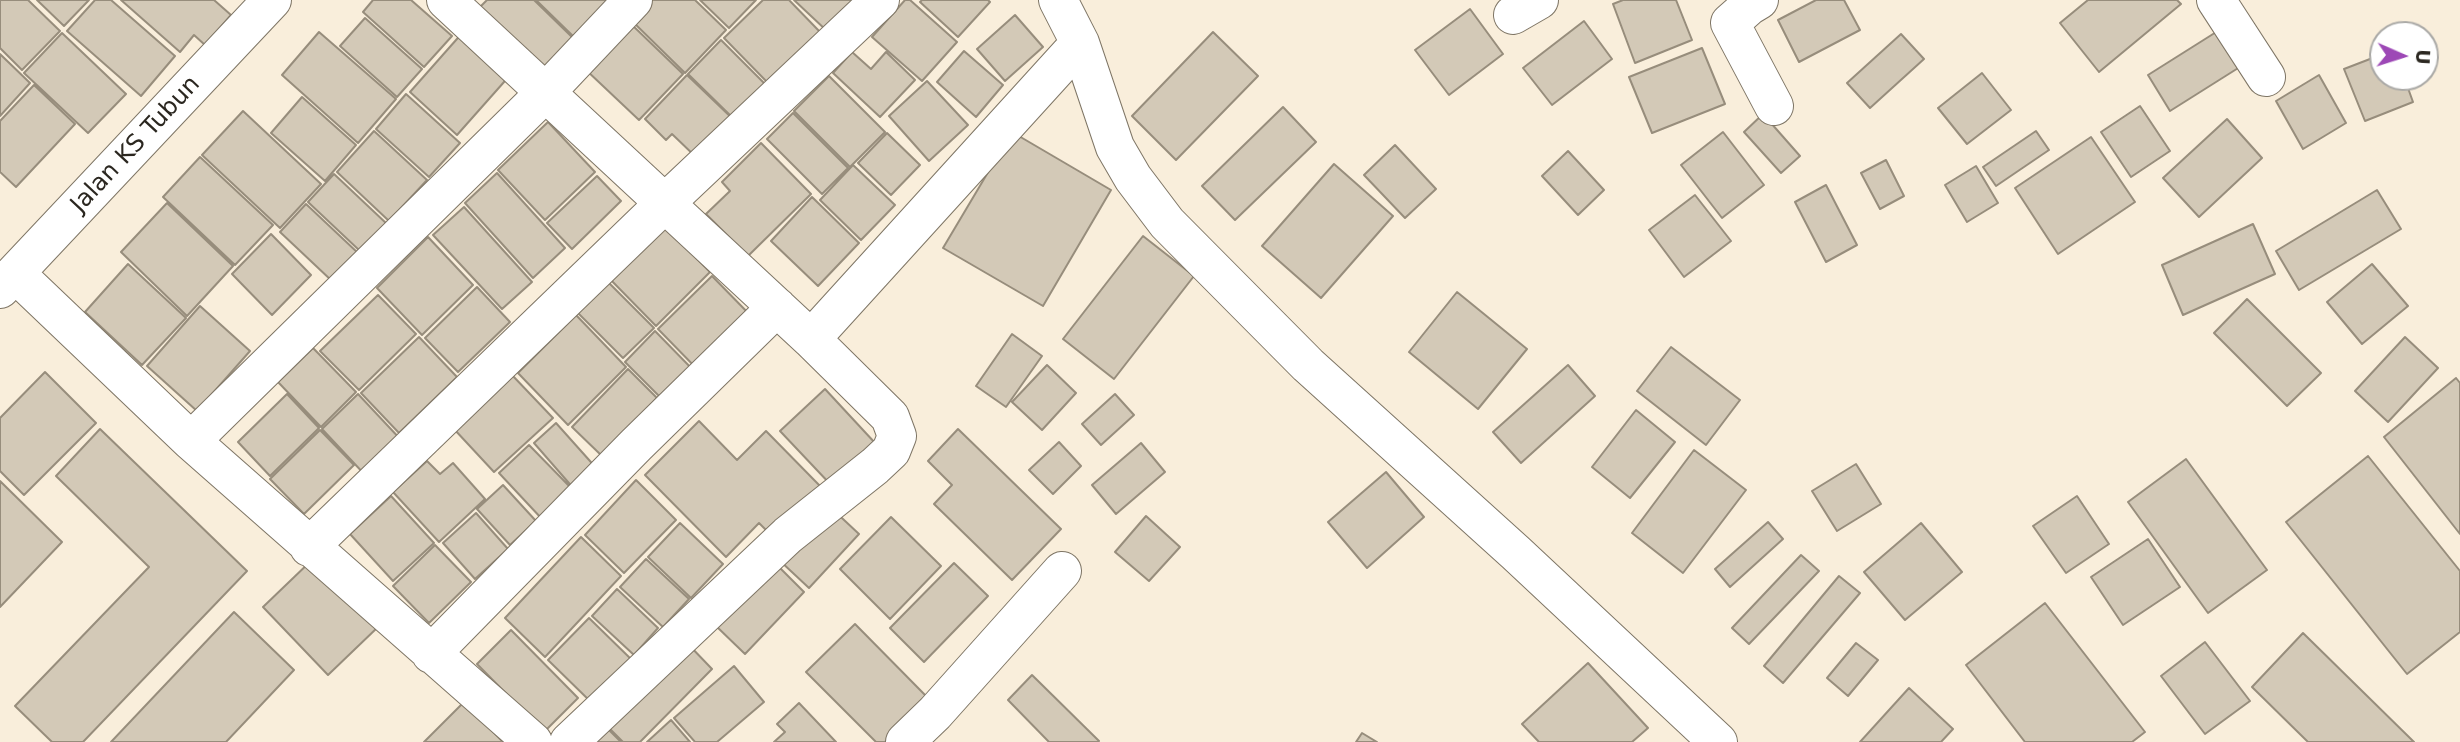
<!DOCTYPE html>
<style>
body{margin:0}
#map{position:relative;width:2460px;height:742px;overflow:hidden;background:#f9eedb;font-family:"DejaVu Sans",sans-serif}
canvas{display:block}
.north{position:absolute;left:2369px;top:21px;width:70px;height:70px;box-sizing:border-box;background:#fff;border:2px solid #aaa9a6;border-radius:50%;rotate:93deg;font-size:19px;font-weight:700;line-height:28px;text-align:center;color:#2b2720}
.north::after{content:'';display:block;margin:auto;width:24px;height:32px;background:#9d48b6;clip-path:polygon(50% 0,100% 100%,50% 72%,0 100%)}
</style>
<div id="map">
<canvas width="2460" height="742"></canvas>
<div class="north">U</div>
</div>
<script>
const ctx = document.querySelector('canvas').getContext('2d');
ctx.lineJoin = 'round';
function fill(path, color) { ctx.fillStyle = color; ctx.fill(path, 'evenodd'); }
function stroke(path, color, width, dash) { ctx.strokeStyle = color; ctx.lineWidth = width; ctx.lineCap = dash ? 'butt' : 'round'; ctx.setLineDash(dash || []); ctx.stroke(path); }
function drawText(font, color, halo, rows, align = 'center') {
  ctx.font = font + ' "DejaVu Sans",sans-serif'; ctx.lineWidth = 7; ctx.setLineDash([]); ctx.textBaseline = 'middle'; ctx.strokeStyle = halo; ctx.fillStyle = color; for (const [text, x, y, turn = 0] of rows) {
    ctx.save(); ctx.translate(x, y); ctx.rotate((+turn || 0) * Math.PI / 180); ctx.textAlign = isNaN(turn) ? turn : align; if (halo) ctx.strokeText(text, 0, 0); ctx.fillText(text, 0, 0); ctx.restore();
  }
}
const building = new Path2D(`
 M0,0H28L60,31L22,70L0,48Z
 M37,0H89L64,26Z
 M95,0H111L175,56L141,96L67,31Z
 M121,0H214L231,15L205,45L194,35L180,52Z
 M373,0H411L452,36L424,67L363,12Z
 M487,0H534L574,39L541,73L477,10Z
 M536,0H612L575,38Z
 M651,0H695L726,30L685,73L631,20Z
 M700,0H756L729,28Z
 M763,0H789L821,33L769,84L724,38Z
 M794,0H858L827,31Z
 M905,0H910L957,42L922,81L872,37Z
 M922,0H988L990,2L958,37L920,2Z
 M1623,0H1676L1692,40L1635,63L1613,4Z
 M1816,0H1844L1860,30L1799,62L1778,20Z
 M2088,0H2177L2181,4L2099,72L2060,23Z
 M1470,9L1503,54L1449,95L1415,50Z
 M1015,15L1043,47L1005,81L977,49Z
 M365,18L422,69L397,97L340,46Z
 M1584,21L1612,59L1552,105L1523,68Z
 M630,23L683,74L639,120L585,69Z
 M2221,29L2243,65L2170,111L2148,75Z
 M464,31L512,73L457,135L410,92Z
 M319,32L396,99L358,143L282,75Z
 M1213,32L1258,76L1176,160L1132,116Z
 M62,33L126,94L88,133L24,73Z
 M1901,34L1924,59L1870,108L1847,83Z
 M721,40L767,86L735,120L688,74Z
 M1702,48L1725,104L1652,133L1629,77Z
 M964,51L1003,85L976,117L937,82Z
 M852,52L871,69L886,52L915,80L880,117L833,73Z
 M0,54L30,83L0,116Z
 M2383,54V77H2404L2413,102L2365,121L2344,69Z
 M1982,73L2011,110L1967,144L1938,108Z
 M687,75L735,121L698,159L672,134L666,140L645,119Z
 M2319,75L2346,123L2303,149L2276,101Z
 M829,76L885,132L850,167L794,111Z
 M927,81L968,125L929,161L889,116Z
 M34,85L75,124L16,187L0,172V121Z
 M406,94L460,143L429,177L376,129Z
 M302,97L356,145L325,181L271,133Z
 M2140,106L2170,151L2131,177L2101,132Z
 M1283,107L1316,142L1235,220L1202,186Z
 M243,111L321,184L280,228L202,155Z
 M793,113L848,168L822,194L767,139Z
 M1763,114L1800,156L1781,173L1744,132Z
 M2227,119L2262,158L2199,217L2163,178Z
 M548,122L595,172L545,220L498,170Z
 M374,131L427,180L389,221L337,172Z
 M2036,131L2049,150L1996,186L1983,167Z
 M1012,132L1111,190L1043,306L943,248Z
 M1723,132L1764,185L1722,218L1681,165Z
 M887,133L920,165L891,195L858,163Z
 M2091,137L2135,202L2058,254L2015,188Z
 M761,143L811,194L748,256L706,214L730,191L722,182Z
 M1395,145L1436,189L1405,218L1364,175Z
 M1568,151L1604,190L1578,215L1542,176Z
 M200,157L273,225L235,265L163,197Z
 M1886,160L1904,196L1880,209L1861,173Z
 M1334,164L1393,216L1321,298L1262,246Z
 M853,165L895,205L861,240L820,200Z
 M1976,166L1998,203L1967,222L1945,185Z
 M497,173L565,248L533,278L465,203Z
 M334,174L387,224L360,251L308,202Z
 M597,176L621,201L572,249L547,223Z
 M1826,185L1857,245L1826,262L1795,202Z
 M2377,190L2401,229L2299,290L2276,251Z
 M1695,195L1731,241L1684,277L1649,230Z
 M812,197L859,243L818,286L771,241Z
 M167,203L233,266L187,316L121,252Z
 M306,204L358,253L332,281L280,232Z
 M464,207L532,282L502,309L433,235Z
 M660,221L710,272L656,326L606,275Z
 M2253,224L2275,274L2183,315L2162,265Z
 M271,234L311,275L272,315L232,274Z
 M1143,236L1194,276L1114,379L1063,339Z
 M428,237L473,285L422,335L377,288Z
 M128,264L186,318L142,365L85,312Z
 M2372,264L2408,306L2362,344L2327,302Z
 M712,276L754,319L700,372L658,329Z
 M603,277L654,328L623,358L573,308Z
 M477,287L510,322L458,372L425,338Z
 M1457,292L1527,349L1478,409L1409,352Z
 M378,295L416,334L359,390L320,351Z
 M2247,299L2321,373L2287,406L2214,333Z
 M200,306L250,351L197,411L147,366Z
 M576,315L626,367L568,425L518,373Z
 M655,331L698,375L668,405L625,362Z
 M1012,334L1042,356L1006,407L976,386Z
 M419,337L457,377L399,433L361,393Z
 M2405,337L2438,368L2388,422L2355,391Z
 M1671,347L1740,400L1706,445L1637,391Z
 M313,348L356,392L321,427L278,382Z
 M1047,365L1076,393L1042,430L1012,402Z
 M1568,365L1595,396L1521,463L1493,432Z
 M628,369L657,398L602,456L572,427Z
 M45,372L96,423L24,495L0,471V418Z
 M512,375L553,418L494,472L454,429Z
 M2456,378L2460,383V534L2384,437Z
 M825,389L876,444L832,486L780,431Z
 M287,394L319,428L270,476L238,442Z
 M358,394L403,442L367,477L322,429Z
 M1115,394L1134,415L1101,445L1082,424Z
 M1636,410L1675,442L1630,498L1592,467Z
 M699,421L737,460L766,431L821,487L772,536L759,523L726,557L645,475Z
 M556,423L598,470L575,490L534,443Z
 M100,429L247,571L83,742H52L15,706L149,567L56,476Z
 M958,429L1061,529L1012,580L934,504L952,485L928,461Z
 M320,430L354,465L304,514L270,479Z
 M1059,442L1081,466L1053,494L1029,470Z
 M1141,443L1165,472L1116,514L1092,485Z
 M529,445L573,490L542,519L499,473Z
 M1694,450L1746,490L1683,573L1632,533Z
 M2368,456L2460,571V632L2407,674L2286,522Z
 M2186,459L2267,570L2208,613L2128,502Z
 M427,461L440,474L453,463L485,499L439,542L393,492Z
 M1856,464L1881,504L1837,531L1812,491Z
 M1386,472L1424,517L1367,568L1328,522Z
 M636,480L676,520L624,573L585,535Z
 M0,481L62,542L0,607Z
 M503,485L536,521L510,545L477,509Z
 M391,496L434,543L393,581L350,534Z
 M2077,496L2109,544L2066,573L2033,526Z
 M828,505L859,534L809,588L778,559Z
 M476,513L508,549L475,579L443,543Z
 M1146,516L1180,547L1149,581L1115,552Z
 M891,517L941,566L890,619L840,569Z
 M1768,522L1783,539L1730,587L1715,569Z
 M680,523L723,564L691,598L648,557Z
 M1921,523L1962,572L1905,620L1864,572Z
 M581,537L621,576L545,657L505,618Z
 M2148,539L2180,587L2123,625L2091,577Z
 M435,545L471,582L429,623L393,586Z
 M1801,555L1819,571L1749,644L1732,628Z
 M314,558L378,627L328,675L263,607Z
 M646,559L689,599L663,627L620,587Z
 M774,562L804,592L745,654L715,625Z
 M954,563L988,596L924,662L890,628Z
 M1839,576L1860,593L1783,683L1764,666Z
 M617,589L658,628L634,655L592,616Z
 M2045,603L2145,732L2132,742H2025L1966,665Z
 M234,612L294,670L226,742H111Z
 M589,618L634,662L593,704L548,660Z
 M855,624L928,698L885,742H876L806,672Z
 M511,630L578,698L544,732L477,664Z
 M2303,633L2414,742H2308L2252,687Z
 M2205,642L2250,701L2205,734L2161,676Z
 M687,643L712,669L640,742H623L606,725Z
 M1856,643L1878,660L1848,696L1827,678Z
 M1588,663L1648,728L1632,742H1539L1522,724Z
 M734,666L764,702L717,742H695L674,718Z
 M1032,675L1099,741L1097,742H1049L1008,700Z
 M1909,688L1953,729L1941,742H1860Z
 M464,702L503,742H424Z
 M799,703L836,742H774L785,732L777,724Z
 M671,720L690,742H647Z
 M603,724L621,742H585Z
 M1362,733L1377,742H1356Z`);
fill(building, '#d3c9b7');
stroke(building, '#978d7c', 2);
const minor = new Path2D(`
 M446,0L811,339L890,417L897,436L891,451L875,466L788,535L569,742
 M1058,0L1080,43L1115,147L1133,178L1167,223L1308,365L1516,553L1718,742
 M1759,0L1749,6L1730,23L1774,106
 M2216,0L2266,77
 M1513,15L1539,0
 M16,274L191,441L533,742
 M0,289L272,0
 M811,339L1080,43
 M191,441L546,92L633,0
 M309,547L664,204L880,0
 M431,654L636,445L777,307
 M905,742L935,713L1062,571`);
stroke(minor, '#7e7565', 40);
stroke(minor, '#fff', 38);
drawText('24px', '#2b2720', '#fff', [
 ["Jalan KS Tubun",136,145,-47]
]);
</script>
